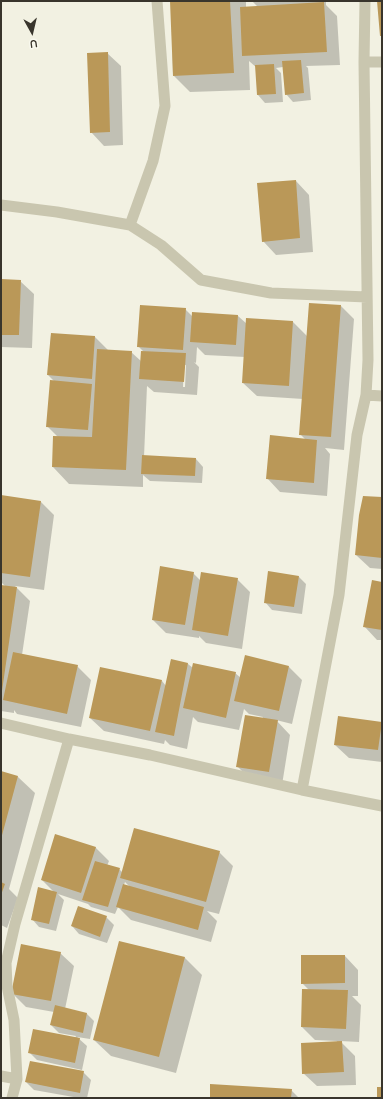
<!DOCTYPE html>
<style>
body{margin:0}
#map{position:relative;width:383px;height:1099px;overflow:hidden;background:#f2f1e2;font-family:Quicksand,sans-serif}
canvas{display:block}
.frame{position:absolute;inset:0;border:2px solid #39352c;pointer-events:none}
.north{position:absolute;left:12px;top:12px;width:40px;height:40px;-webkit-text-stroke:3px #f9f9ef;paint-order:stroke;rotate:172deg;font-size:11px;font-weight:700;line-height:16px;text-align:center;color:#39352c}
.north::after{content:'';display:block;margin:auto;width:14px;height:18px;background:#39352c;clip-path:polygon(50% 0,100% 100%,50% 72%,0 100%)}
</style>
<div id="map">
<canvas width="383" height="1099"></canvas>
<div class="frame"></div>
<div class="north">U</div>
</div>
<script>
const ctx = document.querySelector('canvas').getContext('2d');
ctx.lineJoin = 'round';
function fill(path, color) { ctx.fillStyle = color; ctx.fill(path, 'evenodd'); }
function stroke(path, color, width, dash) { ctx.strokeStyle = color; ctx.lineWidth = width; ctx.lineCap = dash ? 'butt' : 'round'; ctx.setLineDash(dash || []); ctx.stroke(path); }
fill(new Path2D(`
 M171,1H246V7H258L252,1H326V5L337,16L340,65L306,66L308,68L311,100L293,102L286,94L283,67L276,68L281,73L283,102L265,103L258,95L257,68L249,61L250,90L190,92L173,75Z
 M107,53L121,66L123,145L104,146L91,132Z
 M296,181L309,195L313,252L276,255L263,241Z
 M1,280L20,281L34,294L32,348L1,347Z
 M341,306L354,319L344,450L325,448L330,454L327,496L280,492L267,478L306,440L300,434L303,399L257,396L243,383L245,357L205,355L197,347L196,363L194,362L199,367L197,395L154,392L147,386L144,457L196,459L203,467L202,483L150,481L143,475V487L69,484L53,467L58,437L47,426L54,381L48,375L51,334L95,337L108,350L131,352L141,361L144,352L138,346L185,309L193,317L238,316L247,324L293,322L308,337ZM184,365H186L185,387H183Z
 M1,496L41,502L54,515L44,590L15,586L30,601L22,655L77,666L91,680L81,727L17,714L14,710V713L1,711V586H5L1,582Z
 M382,498V569L370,568L356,555Z
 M269,572L299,577L306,584L302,614L272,610L265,602Z
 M193,573L200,580L237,579L250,592L242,649L206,643L199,636V638L166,633L153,620Z
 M382,583V640H377L364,626Z
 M171,660L188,664L193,668L235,673L241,678L289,667L302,680L292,724L276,720L290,735L282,785L251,780L237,766L263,717L249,714L244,709L239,730L198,722L193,717L187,749L170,745L165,740L164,744L104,731L90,718L162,681L166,686Z
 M381,723L382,762L349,758L335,745Z
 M1,772L18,777L35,793L9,889L18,898L7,928L1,925Z
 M95,847L109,861L107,866L119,869L123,873L219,852L233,866L219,914L207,911L217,921L211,942L131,920L118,907L115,914L91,907L88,904L58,894L64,900L56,931L39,927L32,919L54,892L42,880ZM125,882L130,887L124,885Z
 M106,917L114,925L107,943L79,934L72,926Z
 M120,942L185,958L202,975L176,1073L111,1056L94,1040Z
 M60,953L74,966L65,1009L87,1014L94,1021L90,1039L77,1037L87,1046L82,1070L37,1060L30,1053L75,1038L76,1036L59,1033L51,1025L54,1012L26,1007L12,993Z
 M345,956L358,970V996H352L361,1005L359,1042L340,1041L355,1056L356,1085L317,1086L303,1073L337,1042V1041L315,1040L302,1027L309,990L302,983Z
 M83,1072L91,1080L87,1098H79L34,1090L26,1082Z
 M291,1090L299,1098H211Z`), '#0003');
fill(new Path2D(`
 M170,1H230L234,73L173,76Z
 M377,1H382V36H380Z
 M324,2L327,52L242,56L240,7Z
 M108,52L110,132L90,133L87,53Z
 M301,60L304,93L285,95L282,61Z
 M274,64L276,94L257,95L255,65Z
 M296,180L300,238L262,242L257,183Z
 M1,279L21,280L19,335H1Z
 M309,303L341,305L331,437L299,435Z
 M140,305L186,308L183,350L137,347Z
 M192,312L238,315L236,345L190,342Z
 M246,318L293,321L289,386L242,383Z
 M51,333L95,336L92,379L47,375Z
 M97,349L132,351L126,470L52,467L53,436L92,437Z
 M141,351L186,353L184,382L139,379Z
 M50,380L92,384L88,430L46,427Z
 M270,435L317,440L314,483L266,479Z
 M142,455L196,458L195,476L141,474Z
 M1,495L41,501L30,577L1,573Z
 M363,496L382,497V558L355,555L359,515Z
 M160,566L194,572L185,625L152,620Z
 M268,571L299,576L294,607L264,603Z
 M201,572L238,578L228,636L192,630Z
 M372,580L382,582V630L363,627Z
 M1,585L17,587L2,691H1Z
 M13,652L78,665L67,714L3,700Z
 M245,655L289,666L279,711L234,701Z
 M171,659L188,663L174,736L155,732Z
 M193,663L236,672L226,718L183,708Z
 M100,667L162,680L150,731L89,718Z
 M245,715L278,720L269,772L236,767Z
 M338,716L382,722L378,750L334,745Z
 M1,771L18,776L1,839Z
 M134,828L220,851L206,902L120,878Z
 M55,834L96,847L81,893L41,880Z
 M95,861L120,868L108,907L82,900Z
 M1,882L5,884L1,895Z
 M123,884L204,907L198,930L116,907Z
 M38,887L57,892L49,924L31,920Z
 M78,906L107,916L100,937L71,926Z
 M119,941L185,957L159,1057L93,1040Z
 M21,944L61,952L51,1001L11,994Z
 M301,955H345V983L301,984Z
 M302,989L348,990L346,1029L301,1027Z
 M55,1005L87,1013L83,1033L50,1025Z
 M33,1029L80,1038L75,1063L28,1053Z
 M342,1041L344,1072L302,1074L301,1043Z
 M30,1061L84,1071L80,1093L25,1082Z
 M210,1084L292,1089L291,1098H210Z
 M377,1087H382V1098H377Z`), '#ba9858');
stroke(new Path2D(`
 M365,1L364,62H382
 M1,205L57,212L130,225L161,245L201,280L271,293L367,297
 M130,225L153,161L165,106L157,1
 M366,395L382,396
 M1,723L69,739L150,755L302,790L382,806
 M302,790L339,595L357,435L366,395L368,360L364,62
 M1,1076L17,1079
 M12,1098L17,1079L14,1020L7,986L6,963L15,924L69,739`), '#c9c6af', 11);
</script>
